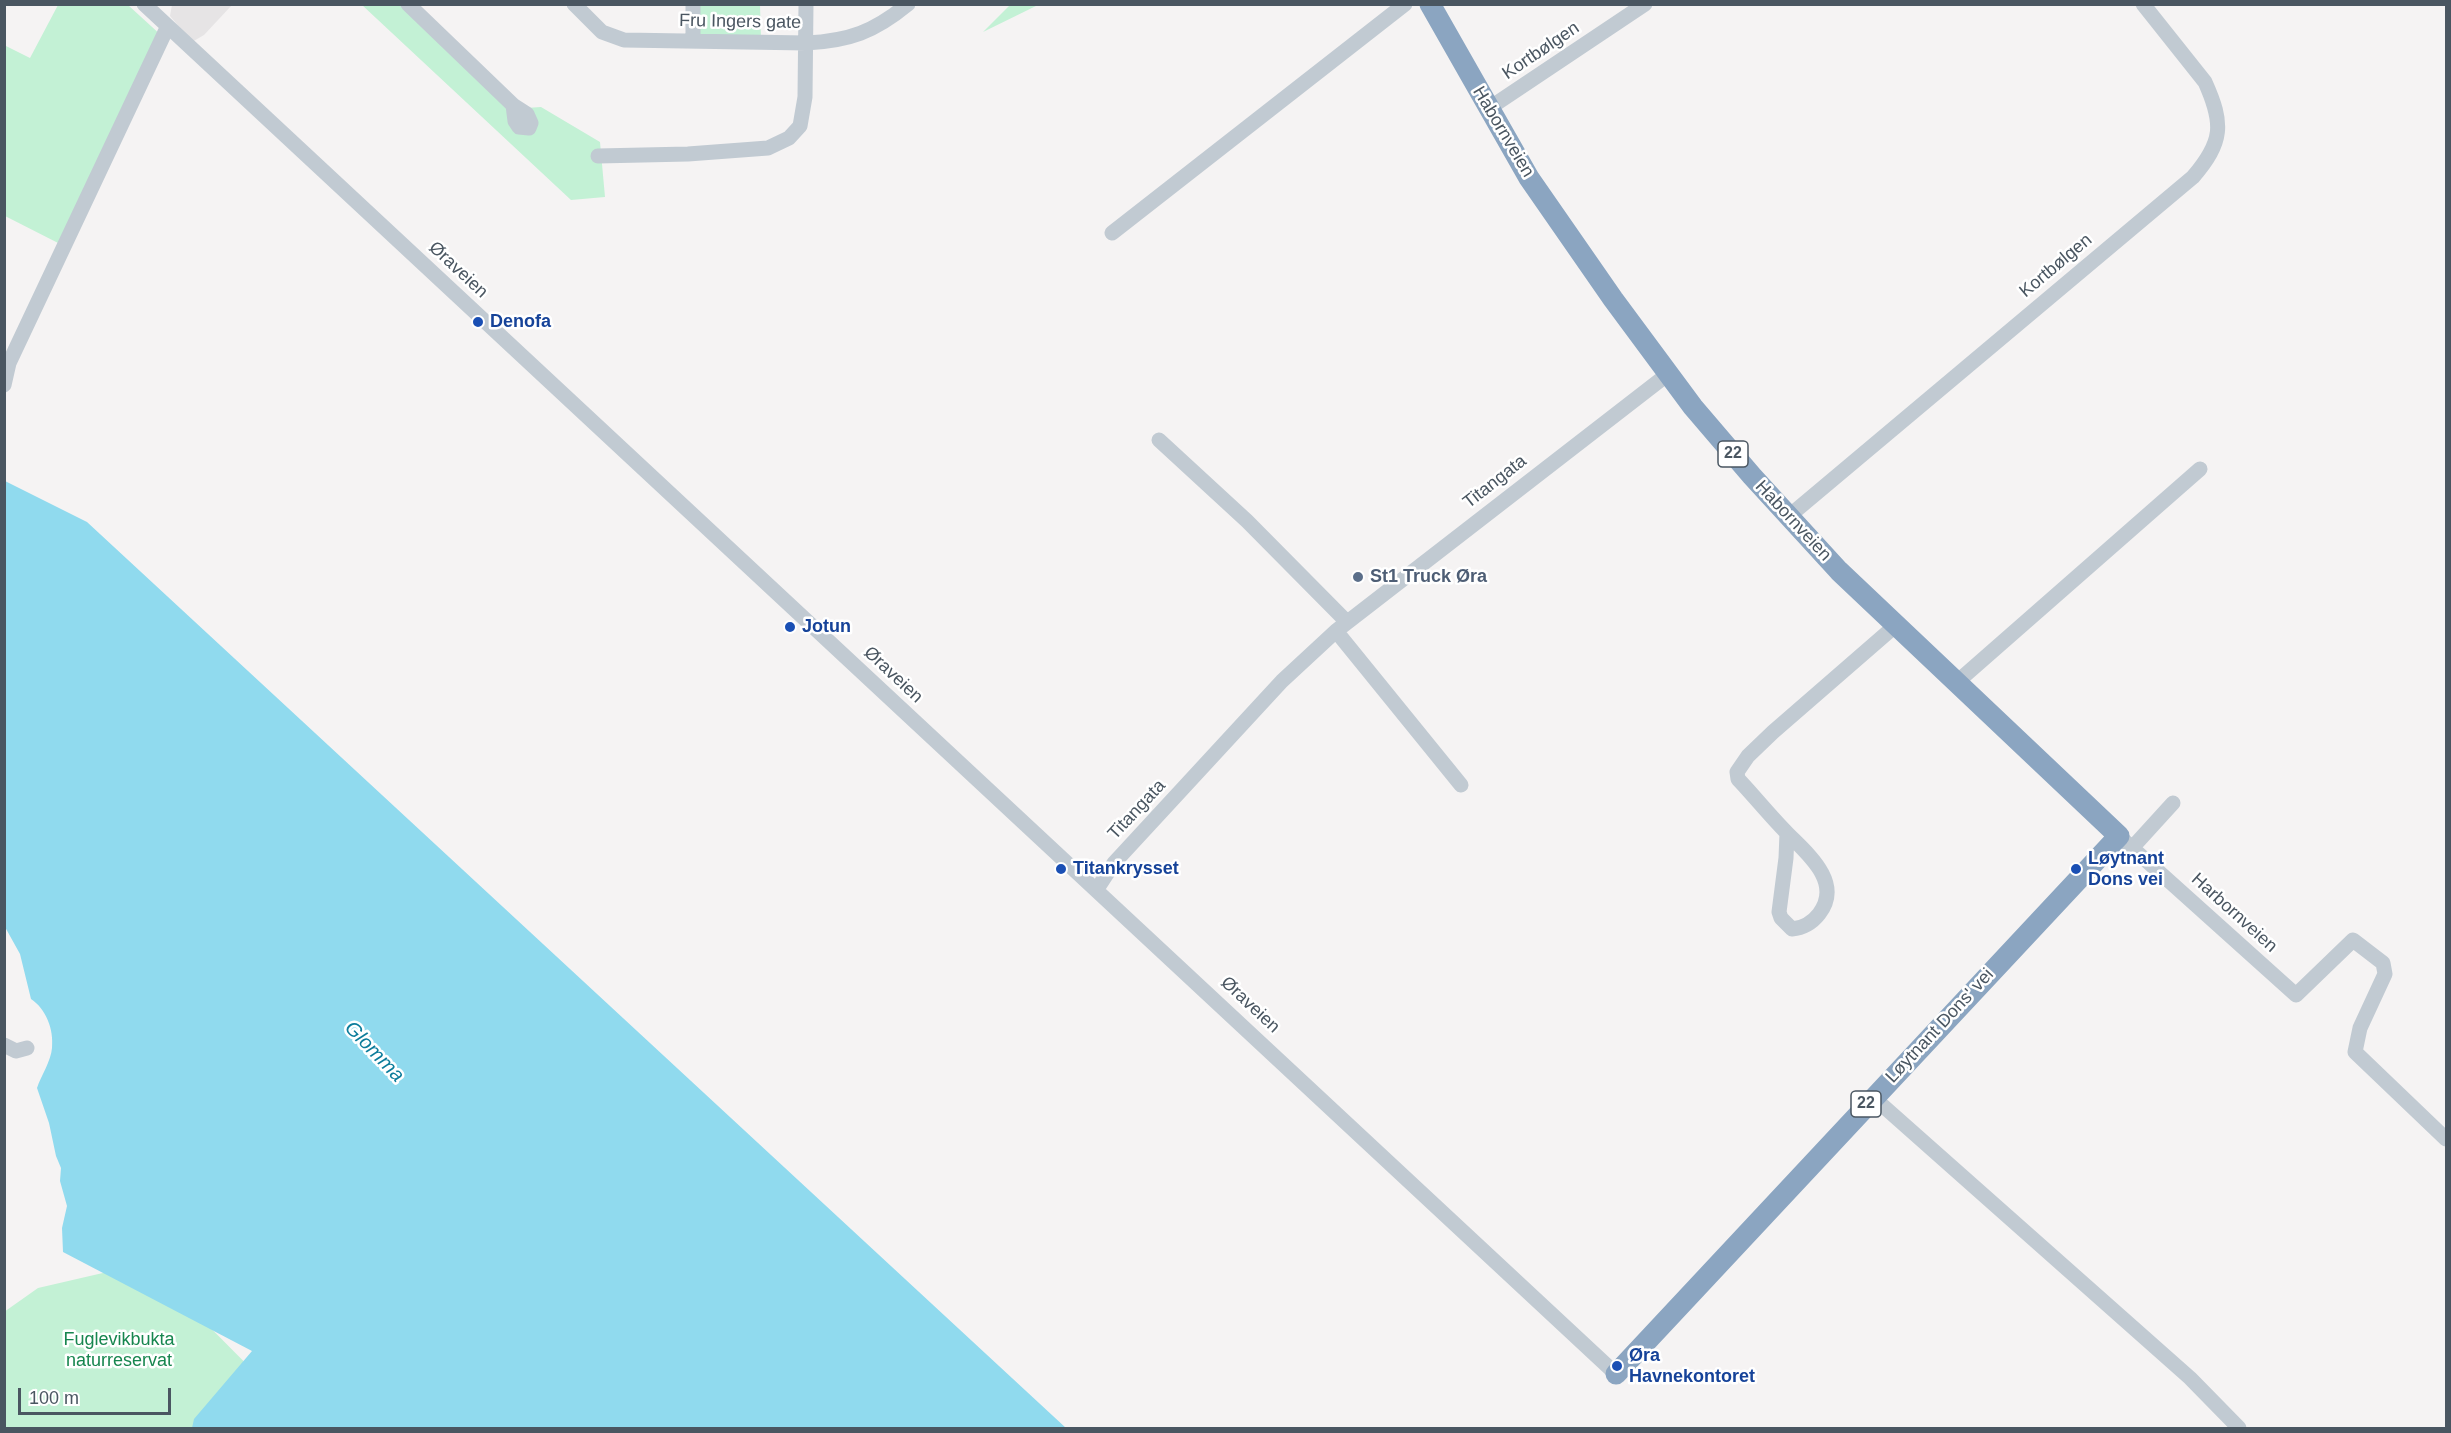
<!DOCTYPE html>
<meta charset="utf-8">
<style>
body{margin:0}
#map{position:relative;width:2451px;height:1433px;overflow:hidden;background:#f5f3f3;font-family:Helvetica,sans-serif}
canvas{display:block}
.frame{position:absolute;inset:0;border:6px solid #4a5661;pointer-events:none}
.scale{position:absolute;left:18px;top:1388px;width:153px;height:27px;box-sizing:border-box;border:3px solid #4a5661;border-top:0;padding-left:8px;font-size:18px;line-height:21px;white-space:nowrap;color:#4a5661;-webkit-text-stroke:4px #fff;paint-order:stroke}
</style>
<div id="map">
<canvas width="2451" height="1433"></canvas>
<div class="frame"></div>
<div class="scale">100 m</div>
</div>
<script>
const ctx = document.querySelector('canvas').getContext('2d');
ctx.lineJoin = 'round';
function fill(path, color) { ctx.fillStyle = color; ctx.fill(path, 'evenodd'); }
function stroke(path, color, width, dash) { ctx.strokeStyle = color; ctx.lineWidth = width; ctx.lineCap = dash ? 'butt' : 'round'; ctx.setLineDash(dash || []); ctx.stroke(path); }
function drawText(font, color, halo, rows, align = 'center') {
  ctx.font = font + ' Helvetica,sans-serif'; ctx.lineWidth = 5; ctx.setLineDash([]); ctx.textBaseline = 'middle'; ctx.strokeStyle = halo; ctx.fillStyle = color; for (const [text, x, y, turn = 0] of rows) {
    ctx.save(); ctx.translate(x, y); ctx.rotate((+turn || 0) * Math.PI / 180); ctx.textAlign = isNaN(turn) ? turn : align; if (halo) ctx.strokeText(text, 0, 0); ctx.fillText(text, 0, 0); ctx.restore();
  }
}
fill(new Path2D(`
 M172,5H232L204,35L192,42L170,16Z`), '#e6e4e5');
fill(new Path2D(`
 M58,5H128L163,37L64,246L5,216L4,45L30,58Z
 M362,5H404L526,108L541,107L600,142L605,197L571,200Z
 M695,5H760L761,39H695Z
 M1010,5H1038L983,32Z
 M146,1263L310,1428H5L4,1312L38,1288Z`), '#c3f1d5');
fill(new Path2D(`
 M5,481L87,522L1066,1428H192L194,1419L252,1351L63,1252L62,1228L67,1206L60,1181L61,1168L56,1156L49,1123L37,1088C41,1076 51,1061 52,1048C54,1029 46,1009 31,999L20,954L5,927Z`), '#90daee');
stroke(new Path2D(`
 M144,4L1616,1374
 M408,4L513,105L527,114L531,123L529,128L519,127L515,121L513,105
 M574,4L602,32L624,40L806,43C849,41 874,32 908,4
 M693,41V4
 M1488,109L1645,4
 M598,156L688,154L768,148L789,138L800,126L805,97L806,4
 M1112,233L1405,4
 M4,385L9,363L167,28
 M1159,440L1247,521L1347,622
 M1788,517L2193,177C2223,142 2224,124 2205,82L2143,4
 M1336,631L1461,785
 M1956,683L2200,469
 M1787,833L1786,858L1779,912L1781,918L1792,929C1804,928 1812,923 1819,914C1843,883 1808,854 1788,834C1771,817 1755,797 1738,779L1737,772L1748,756L1773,732L1895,626
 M2119,836L2296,995L2353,940L2383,963L2385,974L2360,1028L2355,1052L2446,1139
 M2132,848L2173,803
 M1097,889L1114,863L1282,681L1336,631L1668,374
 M4,1045L16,1051L27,1048
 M1873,1097L2190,1378L2239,1428`), '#c1cad2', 15);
stroke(new Path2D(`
 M1430,4L1529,178L1613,299L1693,407L1752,476L1839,571L2119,836L1616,1374`), '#8ba5c1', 21);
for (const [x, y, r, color] of [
 [478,322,6,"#1a4fb4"],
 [1358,577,6,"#5c6f8a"],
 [790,627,6,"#1a4fb4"],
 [1061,869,6,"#1a4fb4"],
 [2076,869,6,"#1a4fb4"],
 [1617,1366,6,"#1a4fb4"]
]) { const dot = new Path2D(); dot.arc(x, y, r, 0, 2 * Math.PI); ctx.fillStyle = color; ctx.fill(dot); stroke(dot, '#fff', 2); }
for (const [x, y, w] of [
 [1733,454,30],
 [1866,1104,30]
]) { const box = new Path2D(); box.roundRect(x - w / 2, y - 13, w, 26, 4.5); ctx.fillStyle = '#fff'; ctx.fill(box); stroke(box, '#4a5661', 1.5); }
drawText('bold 16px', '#4a5661', null, [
 ["22",1733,454],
 ["22",1866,1104]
]);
drawText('18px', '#4a5661', '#fff', [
 ["Fru Ingers gate",740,22,1],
 ["Kortbølgen",1541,51,-34],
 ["Habornveien",1503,132,59],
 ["Kortbølgen",2056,266,-40],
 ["Øraveien",458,270,43],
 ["Titangata",1495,482,-38],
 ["Habornveien",1793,521,47],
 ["Øraveien",893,675,43],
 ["Titangata",1137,810,-47],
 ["Harbornveien",2234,913,42],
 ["Øraveien",1250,1005,43],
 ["Løytnant Dons' vei",1940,1026,-47]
]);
drawText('bold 18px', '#164399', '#fff', [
 ["Denofa",490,322],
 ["Jotun",802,627],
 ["Løytnant",2088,859],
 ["Dons vei",2088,880],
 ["Titankrysset",1073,869],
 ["Øra",1629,1356],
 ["Havnekontoret",1629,1377]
], 'left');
drawText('bold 18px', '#4e5e75', '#fff', [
 ["St1 Truck Øra",1370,577]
], 'left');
drawText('18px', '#17864f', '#fff', [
 ["Fuglevikbukta",119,1340],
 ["naturreservat",119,1361]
]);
drawText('italic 20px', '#0c7c9b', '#fff', [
 ["Glomma",374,1052,46]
]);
</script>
